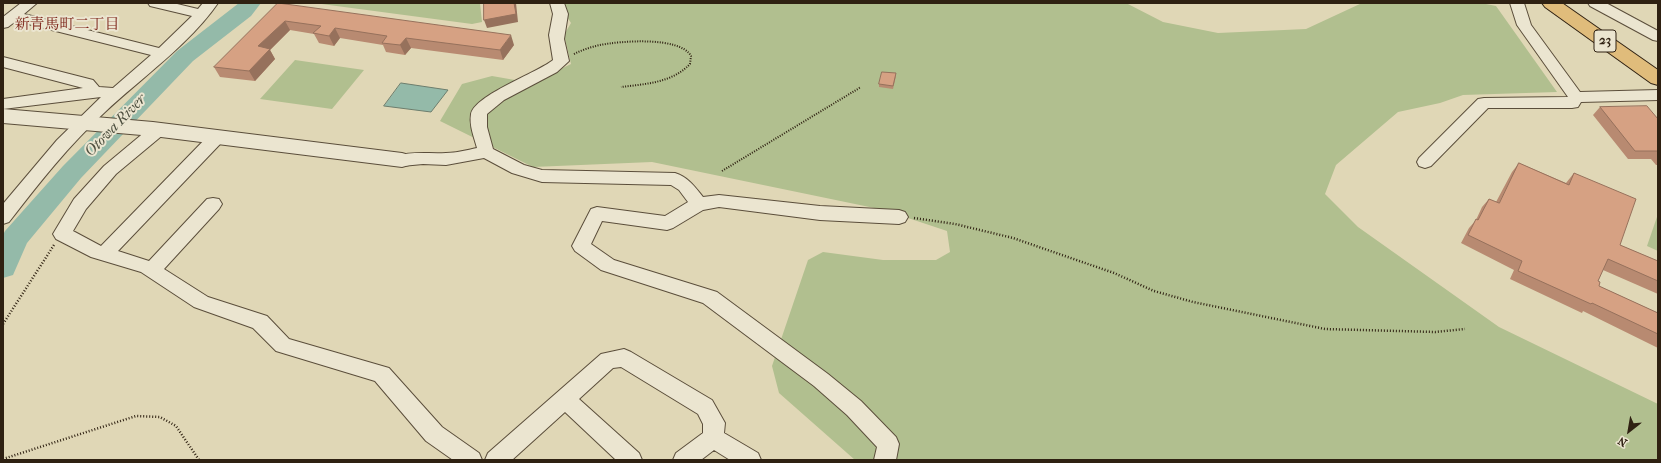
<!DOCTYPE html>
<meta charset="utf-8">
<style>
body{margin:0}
#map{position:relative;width:1661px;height:463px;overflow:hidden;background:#e0d7b6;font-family:"IM FELL French Canon",serif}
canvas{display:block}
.frame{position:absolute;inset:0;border:4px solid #2f2112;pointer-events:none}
.north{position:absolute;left:1609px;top:411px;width:40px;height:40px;-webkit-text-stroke:3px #ebe5d0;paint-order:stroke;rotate:211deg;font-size:11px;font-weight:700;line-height:16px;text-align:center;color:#2f2112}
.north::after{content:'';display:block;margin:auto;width:14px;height:18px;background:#2f2112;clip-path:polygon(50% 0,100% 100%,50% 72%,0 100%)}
</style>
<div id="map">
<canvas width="1661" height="463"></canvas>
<div class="frame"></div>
<div class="north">N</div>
</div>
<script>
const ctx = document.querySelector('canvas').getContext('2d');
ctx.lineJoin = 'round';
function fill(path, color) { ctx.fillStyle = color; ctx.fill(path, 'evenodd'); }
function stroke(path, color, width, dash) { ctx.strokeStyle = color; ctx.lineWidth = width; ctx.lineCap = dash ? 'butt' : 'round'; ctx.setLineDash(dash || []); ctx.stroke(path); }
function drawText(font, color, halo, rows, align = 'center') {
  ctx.font = font + ' "IM FELL French Canon","Noto Serif JP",serif'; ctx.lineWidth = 4; ctx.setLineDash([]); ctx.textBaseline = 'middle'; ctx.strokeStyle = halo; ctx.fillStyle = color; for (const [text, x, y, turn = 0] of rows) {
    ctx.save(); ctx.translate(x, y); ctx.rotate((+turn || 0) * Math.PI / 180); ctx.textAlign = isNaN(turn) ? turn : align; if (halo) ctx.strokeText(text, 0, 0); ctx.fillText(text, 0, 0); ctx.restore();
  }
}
fill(new Path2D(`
 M314,3H480L482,22L472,24Z
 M558,3H1126L1163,22L1218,33L1306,29L1362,3H1481L1496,6L1557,92L1463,95L1440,103L1398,112L1336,165L1325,194L1358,227L1499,327L1658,404V460H855L779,393L772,366L808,260L823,252L883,260H936L950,252L947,231L884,210L652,162L533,167L440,121L462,84L492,76L532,83L571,64L564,35L571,23Z
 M295,60L364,70L332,109L260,99Z
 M1658,214V251L1647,246Z`), '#b1bf8f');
const water = new Path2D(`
 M401,83L448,90L431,112L384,106Z`);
fill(water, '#94baa9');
stroke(water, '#6c7d6d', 1);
fill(new Path2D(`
 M239,3H261L251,16L193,61L81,178L27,243L13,275L3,278V235L5,231L63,166L177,51Z`), '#94baa9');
const minor = new Path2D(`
 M21,3H37L24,14L159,48L192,16L150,6L148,3H173L198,9L203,3H218C190,44 141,78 105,112C69,145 39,183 9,222L3,224V204L57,140L101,97L3,109V99L83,88L3,67V57L93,80L99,87L113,88L151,55L16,21L8,27L3,28V17Z
 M550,3H564L568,14L564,39L569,61L557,72L504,100L487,114V127L493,149L524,165L542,170L675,173C688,177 695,187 703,197L719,195L820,206L899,210L905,212L908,217L905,222L899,224L820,220L719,207L703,210L673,228L667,230L602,221L591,244L614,260L717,292L828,374L861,401L896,437L899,444L896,460H874L877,447L847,415L814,386L703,303L601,270L575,251L572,246L591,209L597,207L665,216L688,202L679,190L671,185L542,182L512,173L484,158L446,165L423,164L402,166L396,164L394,160L396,156C413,151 429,154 446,153C456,153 467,150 477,148C474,137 469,125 471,114C475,95 537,73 553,60L549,35L553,14Z
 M1510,3H1524L1531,25L1580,92L1658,90V100L1581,102L1578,107L1572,108H1488L1431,166L1425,168L1419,166L1417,162L1419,158L1478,99L1484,98L1568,97L1517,25Z
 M1588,3H1606L1658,31V41L1653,40L1590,6Z
 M158,124L164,126L166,130L164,134L116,174L86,209L73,231L101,246L211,133L217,131L223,133L225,137L223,141L118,251L149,261L207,199L213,198L219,199L222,204L219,209L164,269L208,297L267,316L289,339L389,368L442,427L479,453L482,460H453L426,441L375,381L276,351L253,328L194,307L141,272L91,257L56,239L53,234L74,199L104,166L152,126Z
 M624,349L631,352L712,400L725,423L724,433L758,453L761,460H730L714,450L701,460H673L676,453L703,433V424L698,414L621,367L613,368L579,399L639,453L642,460H616L565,412L512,460H485L488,453L601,354Z`);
const tertiary = new Path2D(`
 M3,109L153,122L402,153L409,155L412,160L409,165L402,167L153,136L3,123Z`);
const trunk = new Path2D(`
 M1542,3H1562L1658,70V85L1651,83L1545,7Z`);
stroke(minor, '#5b4e3b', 2);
stroke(tertiary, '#5b4e3b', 2);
stroke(trunk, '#2f2112', 2);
stroke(new Path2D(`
 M574,54C582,50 591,47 600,45C620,41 680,36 691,56L690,64C672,83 645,84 621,87
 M722,171L861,87`), '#2f2112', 2, [1, 1.5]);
stroke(new Path2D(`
 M914,218L955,224L1013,238L1114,273L1154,291L1193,302L1325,329L1435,332L1465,329
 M3,324L54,245
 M3,459L136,416L160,417L176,426L199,460`), '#2f2112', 2.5, [1, 2]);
fill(minor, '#ebe5d0');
fill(tertiary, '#ebe5d0');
fill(trunk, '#e0bc7b');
fill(new Path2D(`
 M278,3L514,45L503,60L411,48L405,55L386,52L383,45L340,38L334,46L319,43L314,34L290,30L270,50L275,59L255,81L220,77L214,67Z
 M896,76L893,89L879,87V84Z
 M1600,107L1658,119V165H1656L1651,159H1628L1593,115Z
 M1519,163L1566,183L1574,173L1620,245L1658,261V294L1603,270L1598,281L1599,286L1658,313V348L1583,311L1582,313L1510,279L1514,270L1461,243L1469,228L1476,220L1482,207L1489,199L1496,202L1512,172Z`), '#b88a71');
fill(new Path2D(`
 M514,3H516L518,22L487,28L484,20Z
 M285,21L290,30L270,50L275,59L255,81L249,71L258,46Z
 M335,28L340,38L334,46L329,36Z
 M511,35L514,45L503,60L500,50Z
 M406,38L411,48L405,55L400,45Z`), '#96715c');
const building = new Path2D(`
 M278,3L511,35L500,50L406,38L400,45L382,43L387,36L335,28L329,36L313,33L321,26L285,21L258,46L270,49L249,71L214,67Z
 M484,3H514L516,14L484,20Z
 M882,72L896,73L893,86L879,84Z
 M1647,106L1658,119V151H1635L1600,107Z
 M1519,163L1569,185L1574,173L1636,199L1620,245L1658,261V281L1608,259L1598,281L1600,282L1599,286L1658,313V334L1592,303L1591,304L1518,271L1522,261L1468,235L1476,219L1478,220L1489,199L1499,203Z`);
fill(building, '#d6a183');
stroke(building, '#96715c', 1);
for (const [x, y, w] of [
 [1605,41,22]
]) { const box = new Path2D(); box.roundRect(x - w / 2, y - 11, w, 22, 3); ctx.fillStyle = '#ebe5d0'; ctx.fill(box); stroke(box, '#2f2112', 1); }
drawText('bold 13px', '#2f2112', null, [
 ["23",1605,41]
]);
drawText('15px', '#7a1f14', '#ebe5d0', [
 ["新青馬町二丁目",67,25]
]);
drawText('italic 15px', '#4d4f3f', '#ebe5d0', [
 ["Otowa River",116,126,-46]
]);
</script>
